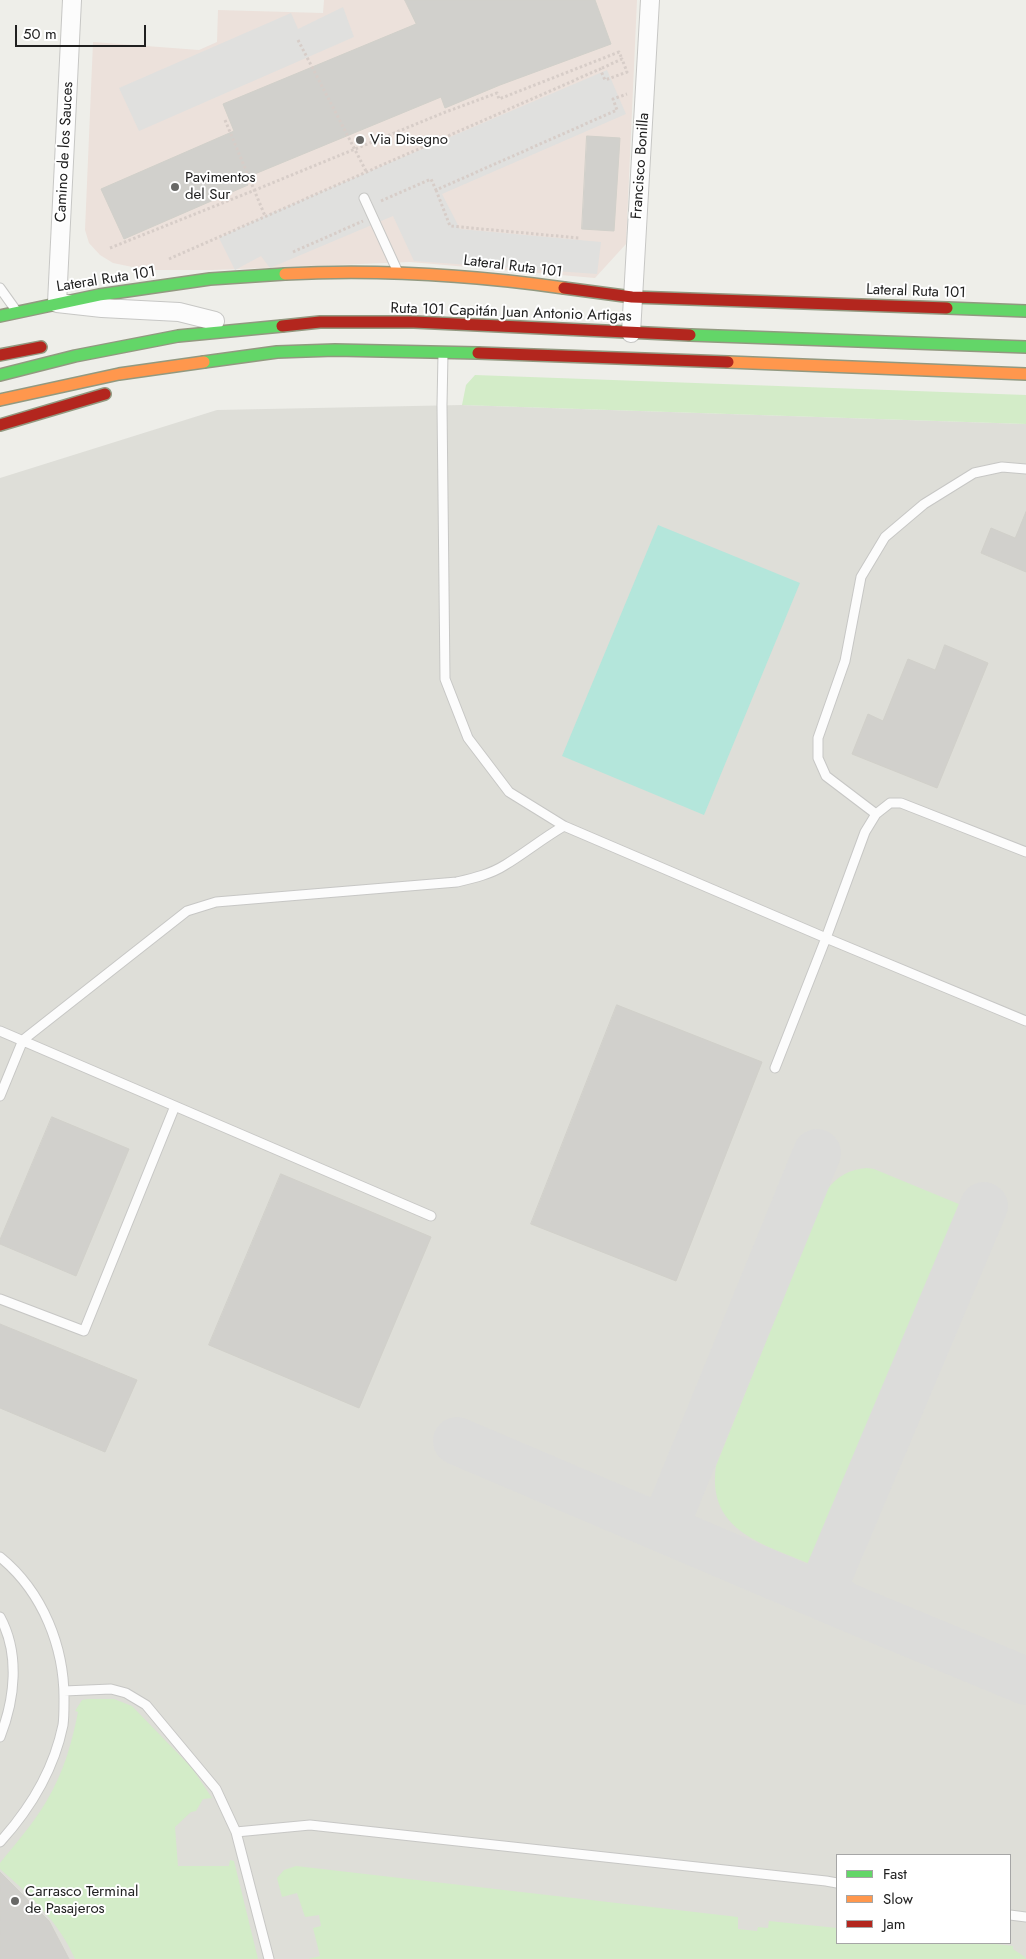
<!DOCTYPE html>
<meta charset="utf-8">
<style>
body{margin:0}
#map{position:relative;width:1026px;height:1959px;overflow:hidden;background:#eeeee9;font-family:Jost,sans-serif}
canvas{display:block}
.legend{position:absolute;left:836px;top:1854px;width:175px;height:90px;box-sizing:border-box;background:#fff;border:1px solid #a6a6a6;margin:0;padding:6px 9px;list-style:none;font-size:15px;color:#202020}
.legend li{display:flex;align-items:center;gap:10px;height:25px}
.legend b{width:25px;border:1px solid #a6a6a6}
.scale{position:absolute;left:15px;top:25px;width:131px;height:22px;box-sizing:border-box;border:2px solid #202020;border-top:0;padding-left:6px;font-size:15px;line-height:18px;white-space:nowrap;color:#202020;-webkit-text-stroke:4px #fff;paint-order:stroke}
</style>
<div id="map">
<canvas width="1026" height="1959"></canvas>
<ul class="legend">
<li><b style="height:6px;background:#63d668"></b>Fast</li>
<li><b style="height:6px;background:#ff974d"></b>Slow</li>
<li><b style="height:6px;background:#b3261e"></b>Jam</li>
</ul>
<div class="scale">50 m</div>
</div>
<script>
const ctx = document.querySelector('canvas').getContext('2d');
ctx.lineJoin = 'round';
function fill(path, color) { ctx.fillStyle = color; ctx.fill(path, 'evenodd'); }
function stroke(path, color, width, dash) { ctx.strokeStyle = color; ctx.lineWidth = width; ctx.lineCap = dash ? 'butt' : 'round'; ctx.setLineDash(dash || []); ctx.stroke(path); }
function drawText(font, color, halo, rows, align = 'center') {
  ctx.font = font + ' Jost,sans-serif'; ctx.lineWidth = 4; ctx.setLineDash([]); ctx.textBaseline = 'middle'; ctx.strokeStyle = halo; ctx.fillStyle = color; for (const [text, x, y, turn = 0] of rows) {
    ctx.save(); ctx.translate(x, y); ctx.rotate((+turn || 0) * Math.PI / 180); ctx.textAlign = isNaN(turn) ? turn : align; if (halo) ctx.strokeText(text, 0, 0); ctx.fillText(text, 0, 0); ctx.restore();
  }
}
fill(new Path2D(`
 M324,0H637L626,244L595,278L410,262L212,270H147L113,263L100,255L89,243L85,230L93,42L199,50L217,42L218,10L323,13Z`), '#ece1db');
fill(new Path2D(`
 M462,405L1026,424V1959H0V478L217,410ZM837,1855H1010V1943H837Z`), '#deded8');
fill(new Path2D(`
 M475,375L1026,395V424L462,405L466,385Z
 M867,1168L874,1169L966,1207L815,1566C767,1545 706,1533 716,1466L827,1190C837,1176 850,1169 867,1168Z
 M88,1699H114L132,1706L192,1768L212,1798L203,1799L196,1811L191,1812L175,1827L178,1866H229L230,1860L234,1861L258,1959H75C59,1922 30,1895 0,1869V1863C16,1843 33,1824 46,1802C63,1774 72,1743 78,1712L75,1711L82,1700Z
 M296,1866L738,1917V1929L757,1931L758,1927L768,1928L769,1921L837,1928V1943H987L1013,1946V1949L1025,1957L1026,1959H308L320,1956L313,1928L321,1926L319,1915L305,1917L297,1893L282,1897L277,1878L284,1870Z`), '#d3ecc8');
fill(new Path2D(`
 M658,525L800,583L704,815L562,756Z`), '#b4e6db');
fill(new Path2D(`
 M343,7L354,37L139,131L119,88L291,13L298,29Z
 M607,70L626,114L442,194L460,229L601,242L597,274L414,261L393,216L270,268L261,256L235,270L219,238L265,216Z`), '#e0e0de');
stroke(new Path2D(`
 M457,1441L845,1606L1026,1681
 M685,1538C674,1531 669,1524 671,1511L817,1153
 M845,1606C833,1598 825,1590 829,1574L984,1206`), '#dcdcda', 48);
const building = new Path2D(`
 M405,0H595L611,44L500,85L445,108L441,97L245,178L248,185L124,239L101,189L234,131L223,104L416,24Z
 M587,136L620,138L614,231L582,229Z
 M1026,512V572L981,553L991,528L1015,538Z
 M945,645L988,663L937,788L852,754L868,714L883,721L908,659L935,670Z
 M617,1005L762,1062L676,1281L531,1224Z
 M52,1117L129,1149L76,1276L0,1244V1240Z
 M281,1174L431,1237L359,1408L209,1345Z
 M0,1324L137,1380L105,1452L0,1408Z
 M0,1872L49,1921L69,1959H0Z`);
fill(building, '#d1d0cc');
stroke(building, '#d1d0ca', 1);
const lane = new Path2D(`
 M364,198L397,270
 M0,288L15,309
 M443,354L442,405L445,679L468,738L509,792L564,826L826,938L1026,1021
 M876,814L826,776L818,758V738L845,661L861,577L885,537L924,504L974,473L1002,467L1026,469
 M0,1031L431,1216
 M775,1068L826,938L865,832L876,814L890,803H901L1026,852
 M0,1096L23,1040L187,911L216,902L457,882C474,878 491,874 505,865C525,853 543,838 564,826
 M0,1299L84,1331L175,1106
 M0,1557C43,1592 65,1648 64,1702C64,1710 64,1718 63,1725C54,1769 30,1809 0,1842
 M0,1617C20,1654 15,1699 0,1737
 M64,1691L111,1689L126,1693L146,1705L216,1789L236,1832
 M1010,1915L1026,1917
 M269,1959L236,1832L310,1825L826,1881L837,1883`);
const street = new Path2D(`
 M72,0L57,303L102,308L179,312L215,321
 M631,333L650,0`);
const fast = new Path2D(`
 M947,308L1026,311
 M0,316L99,295L210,279L285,274
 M690,335L1026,347
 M204,362L277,352L335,350L478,353
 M0,375L75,356L178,336L282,326`);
const slow = new Path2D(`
 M285,274C379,269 472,275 564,288
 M728,362L1026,374
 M0,400L119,374L204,362`);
const jam = new Path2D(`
 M564,288L632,297L947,308
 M282,326L320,322H414L690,335
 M478,353L728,362
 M0,355L41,347
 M0,425L105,394`);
stroke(lane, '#c7c7c5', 11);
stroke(street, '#c7c7c5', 20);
stroke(fast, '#929980', 14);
stroke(slow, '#929980', 14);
stroke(jam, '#929980', 14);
stroke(new Path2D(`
 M298,40L366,171
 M225,120L265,216
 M436,190L450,226L579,238
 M381,201L431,179L436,190L617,110L613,99L627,94
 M110,248L255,190L443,113L497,93L499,99L619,52L622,59
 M293,252L363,221
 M169,259L600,69L605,80L627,72L622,59L600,69`), '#d7cdc8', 3, [2.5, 2.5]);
stroke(lane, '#fcfcfc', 9);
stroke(street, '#fcfcfc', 18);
stroke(fast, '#63d668', 11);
stroke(slow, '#ff974d', 11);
stroke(jam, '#b3261e', 11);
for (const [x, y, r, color] of [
 [360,140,5,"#686866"],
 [175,187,5,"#686866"],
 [15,1901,5,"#686866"]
]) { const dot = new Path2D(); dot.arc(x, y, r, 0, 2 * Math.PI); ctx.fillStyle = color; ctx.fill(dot); stroke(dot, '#fff', 2); }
drawText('15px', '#202020', '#fff', [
 ["Via Disegno",370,140],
 ["Pavimentos",185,178],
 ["del Sur",185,195],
 ["Carrasco Terminal",25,1892],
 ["de Pasajeros",25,1909]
], 'left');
drawText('15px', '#202020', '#fff', [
 ["Camino de los Sauces",65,152,-87],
 ["Francisco Bonilla",641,166,-86],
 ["Lateral Ruta 101",513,267,7],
 ["Lateral Ruta 101",106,280,-9],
 ["Lateral Ruta 101",916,292,2],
 ["Ruta 101 Capitán Juan Antonio Artigas",511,313,2]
]);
</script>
